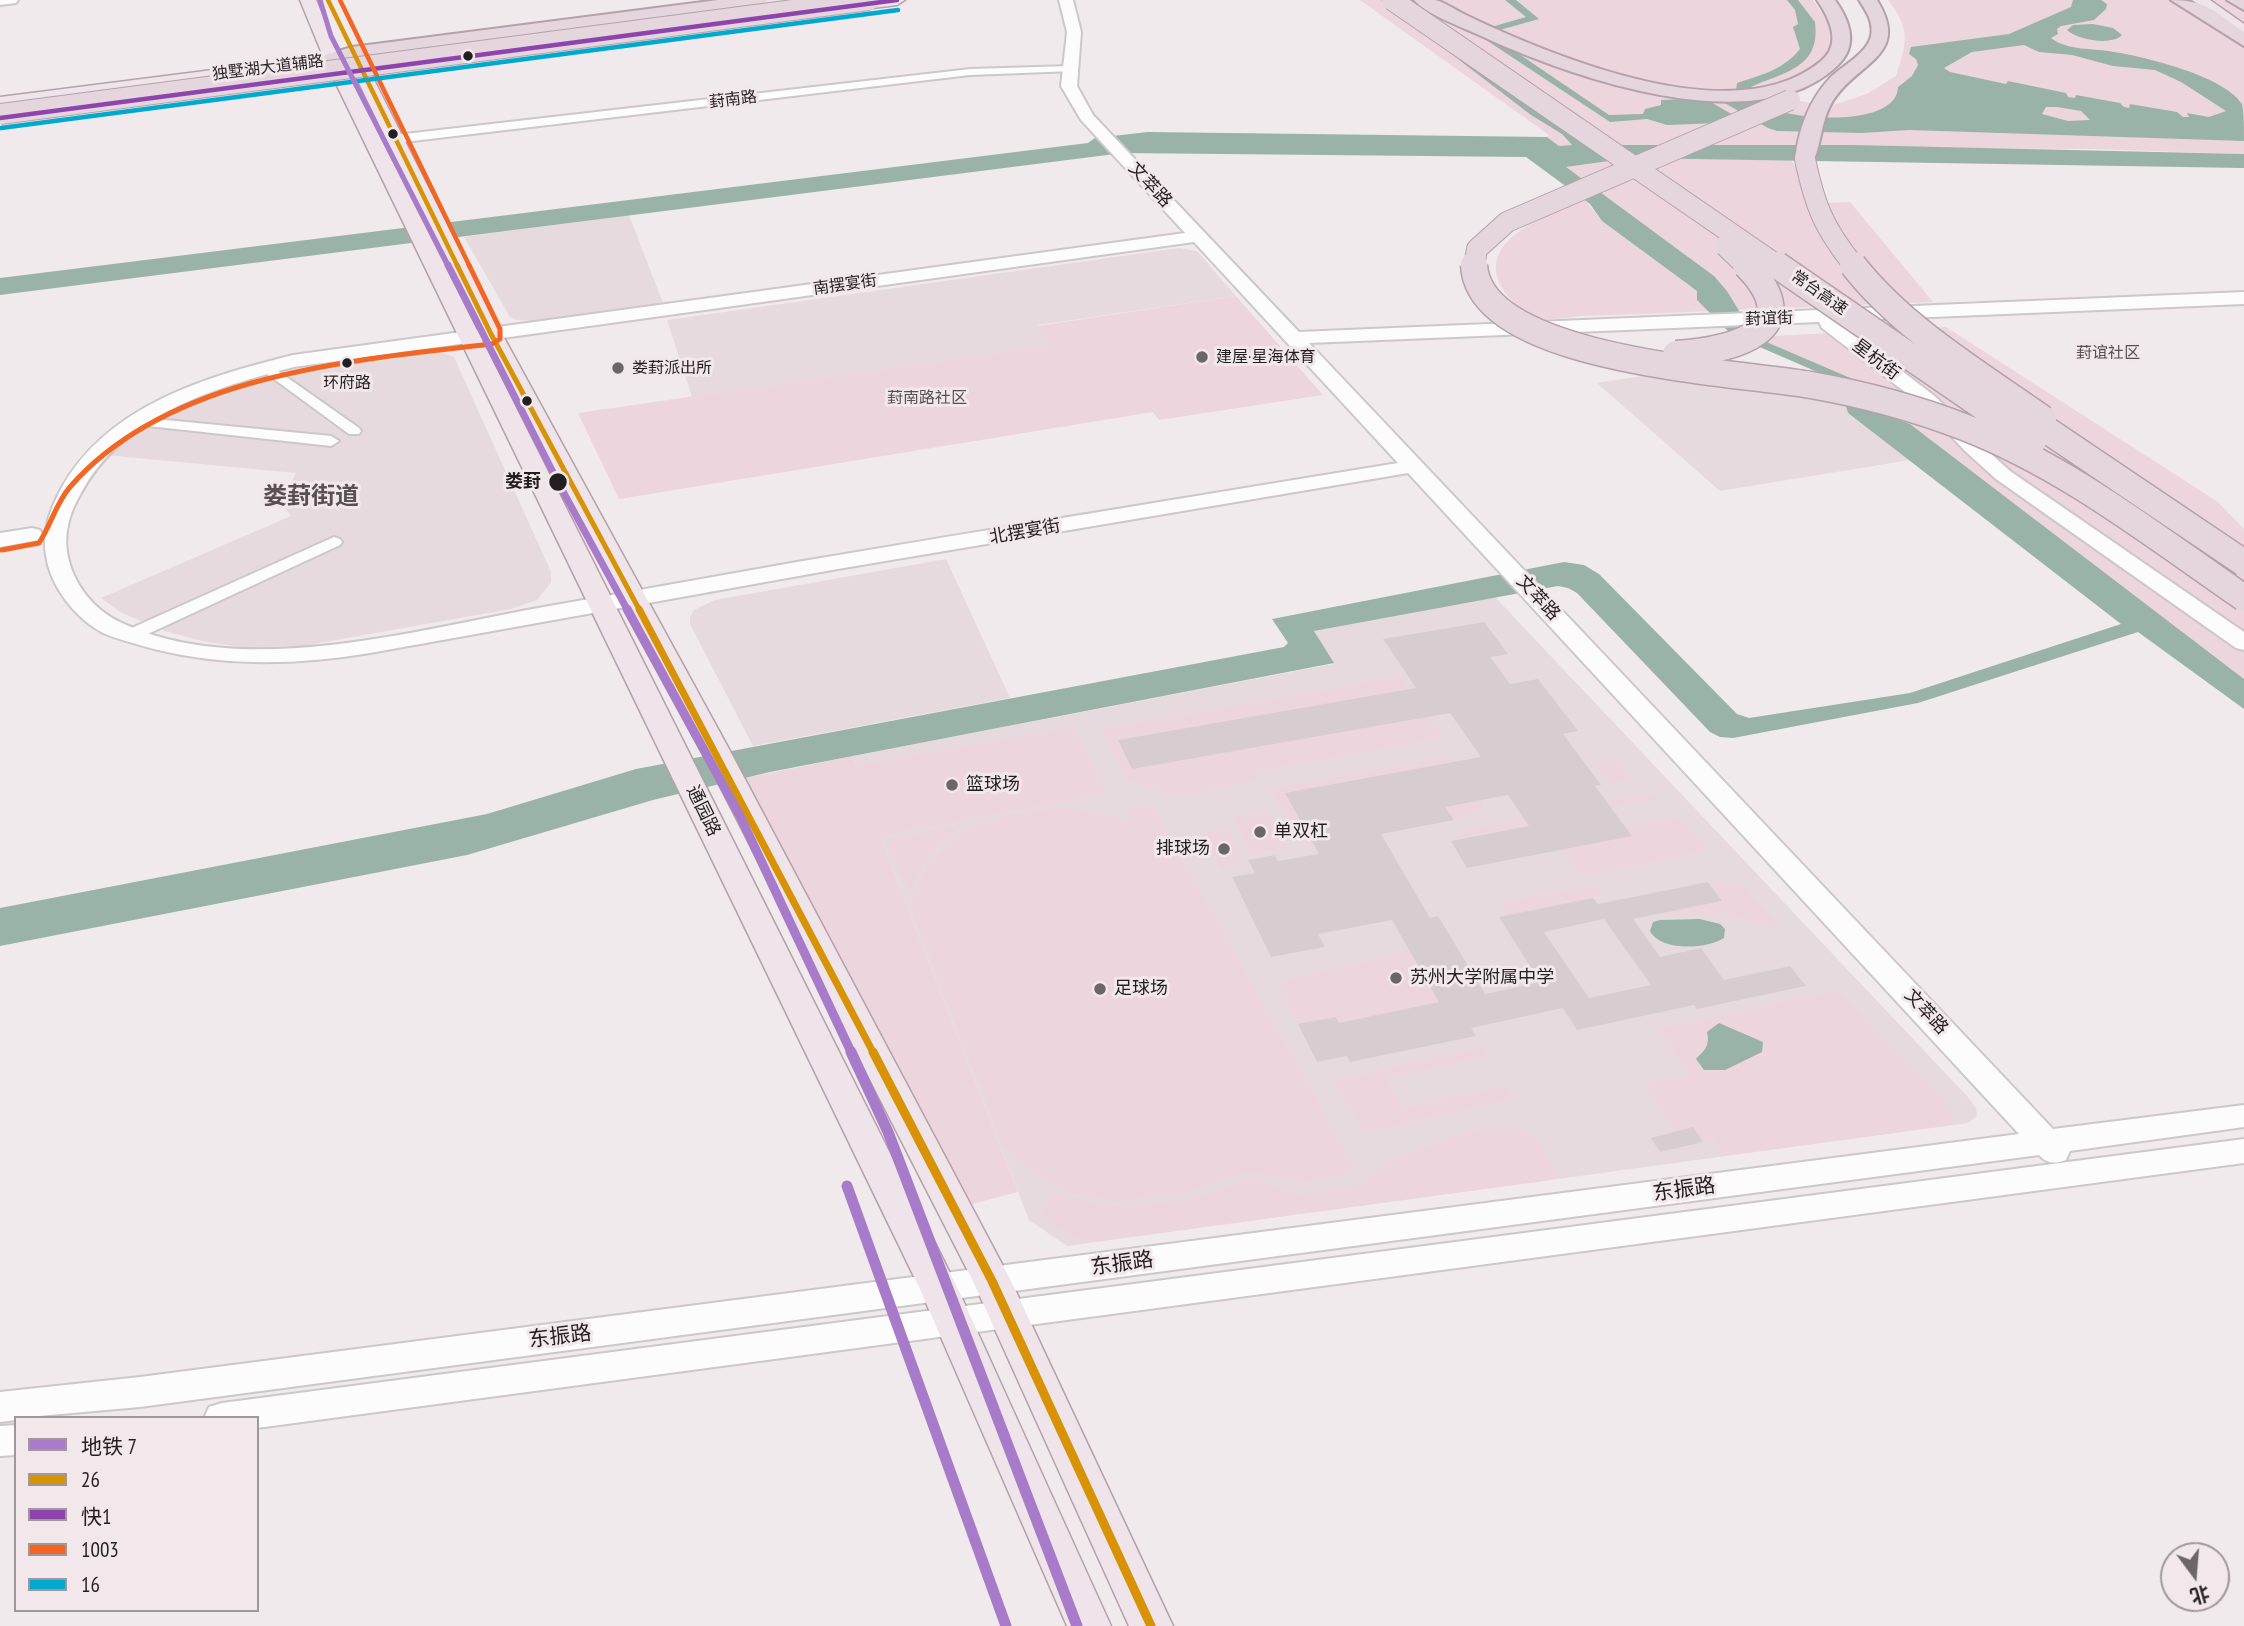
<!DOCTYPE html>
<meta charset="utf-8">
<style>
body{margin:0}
#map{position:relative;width:2244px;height:1626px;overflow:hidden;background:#f0eaec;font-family:"PT Sans Narrow","Noto Sans SC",sans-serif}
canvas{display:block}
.legend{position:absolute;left:14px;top:1416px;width:245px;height:196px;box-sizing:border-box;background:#f2e8eb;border:2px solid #9f989a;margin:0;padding:9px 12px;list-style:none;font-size:21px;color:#231f20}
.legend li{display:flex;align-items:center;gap:14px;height:35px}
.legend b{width:35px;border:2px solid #9f989a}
.north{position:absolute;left:2160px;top:1542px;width:70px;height:70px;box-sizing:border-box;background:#f2e8eb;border:2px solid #9f989a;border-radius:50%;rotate:164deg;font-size:19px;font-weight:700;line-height:28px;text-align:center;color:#231f20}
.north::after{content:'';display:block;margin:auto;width:24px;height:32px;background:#6b6667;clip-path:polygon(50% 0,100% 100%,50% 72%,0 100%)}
</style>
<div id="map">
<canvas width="2244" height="1626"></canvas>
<ul class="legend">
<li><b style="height:9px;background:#a77bca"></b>地铁 7</li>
<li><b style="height:9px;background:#d79205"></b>26</li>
<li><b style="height:9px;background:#8e44ad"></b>快1</li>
<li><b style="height:9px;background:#f26522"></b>1003</li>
<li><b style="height:9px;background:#00a9ce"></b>16</li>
</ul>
<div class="north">北</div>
</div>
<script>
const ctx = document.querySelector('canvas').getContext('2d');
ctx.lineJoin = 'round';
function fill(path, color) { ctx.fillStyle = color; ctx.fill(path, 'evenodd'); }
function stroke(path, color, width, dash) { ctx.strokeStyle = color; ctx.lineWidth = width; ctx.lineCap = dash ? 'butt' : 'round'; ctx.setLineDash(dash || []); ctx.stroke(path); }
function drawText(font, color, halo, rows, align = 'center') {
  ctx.font = font + ' "PT Sans Narrow","Noto Sans SC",sans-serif'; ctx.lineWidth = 6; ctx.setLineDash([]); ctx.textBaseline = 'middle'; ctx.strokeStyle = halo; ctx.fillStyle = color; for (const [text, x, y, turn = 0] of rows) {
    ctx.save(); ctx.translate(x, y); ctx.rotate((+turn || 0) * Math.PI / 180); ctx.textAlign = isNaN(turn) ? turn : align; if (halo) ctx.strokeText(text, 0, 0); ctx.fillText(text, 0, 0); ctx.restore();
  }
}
fill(new Path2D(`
 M629,215L663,303L537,321L517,320L510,317L464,237Z
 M1179,248L1197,251L1236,296L1038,325L1050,345L692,397L667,320Z
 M431,352H442L454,357L551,572V582L537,600L511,609L291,648H248L202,641L165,631L122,613L101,598L291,516L285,508V496L296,473L105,455L127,438L199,399L265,377L301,370Z
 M1674,371L1843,396L1848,413L1910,460L1720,491L1597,383Z
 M946,559L1010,698L753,746L690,624V617L694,610L715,600Z
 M1494,596L1967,1096L1976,1108L1977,1116L1968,1123L1067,1246L1029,1220L880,836L853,756L1333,664L1314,631Z`), '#e7dade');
fill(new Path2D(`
 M1360,0H1813L1831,27L1829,54L1783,97L1827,107L1867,94L1896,76C1907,41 1911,30 1888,0H2244V154L2092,149L1559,146L1547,137L1549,135Z
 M1631,158L1791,160L1819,203L1850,202L1933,302L1737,310L1727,291L1714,276L1565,167Z
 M1585,200L1602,221L1697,291L1710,311C1667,313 1624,315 1582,316C1569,317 1551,321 1539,318C1525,314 1509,300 1502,288C1474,238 1552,214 1585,200Z
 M1236,296L1323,395L1159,420L1153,412L619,499L578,413L1049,345L1037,326Z
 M1946,327L2218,502L2244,529V679L1910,424L1868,408L1855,380L1755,337Z
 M1400,676L1444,738L1253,772L1256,781L1177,796L1128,780L1101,729Z
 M1074,726L1106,793L880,836L1018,1192L964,1206L741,779L853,756L856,765Z
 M1440,758L1453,761L1481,802L1482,807L1473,815L1318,846L1301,844L1270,789Z
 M1616,758L1633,780L1611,784L1594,762Z
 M1652,793L1657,799L1460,838L1456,832Z
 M1152,805L1354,1165L1339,1176L1321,1180L1305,1182L1261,1174H1242L1189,1192L1117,1201L1070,1193L1044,1179L1004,1147L911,908C926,846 965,822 1026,812C1046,809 1065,807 1085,810C1101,812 1117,818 1132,822L1126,810Z
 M1267,810L1288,847L1252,854L1232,817Z
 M1678,817L1709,850L1582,877L1562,849L1632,836L1627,828L1632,826Z
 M960,824L961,826L932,850L910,890L897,867L887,840Z
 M1227,828L1246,864L1221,869L1202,833Z
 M1728,882L1740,888L1745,887L1782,929L1733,916L1663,913L1722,901L1712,887Z
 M1594,884L1602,896L1508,915L1500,903Z
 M1410,952L1434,993L1454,999L1339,1023L1336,1017L1298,1024L1276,981Z
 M1832,991L1842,995L1952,1110V1125L1724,1156L1714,1139L1703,1142L1693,1128L1675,1132L1644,1085L1689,1074L1658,1029Z
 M1483,1047L1488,1056L1387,1079L1403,1108L1505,1085L1514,1099L1363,1133L1335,1080Z
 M1484,1127H1509L1535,1135L1557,1173L1551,1180L1091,1242L1071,1237L1040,1216L1054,1193L1074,1199L1117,1206L1176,1201L1211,1193L1243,1180H1259L1295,1194L1322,1192L1356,1186L1393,1160L1445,1139Z`), '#edd5dd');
fill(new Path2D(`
 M1381,0H1410L1593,145H1853L2244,154V168L1631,158L1566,167L1714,276L1727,291L1755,337L1855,380L1868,408L1910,424L2244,679V709L2138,632L1918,703L1733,738L1720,737L1710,732L1577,593L1568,588L1558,586L1314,631L1334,663L770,772L653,800L467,855L0,946V908L487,814L636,769L1284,647L1288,643L1272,619L1564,562L1584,565L1599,574L1737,714L1749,718L1910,693L2121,624L1848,413L1838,381L1732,335L1697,300V291L1602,221L1590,204L1526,157L1123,153L0,295V278L1088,143L1095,138L1148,132L1547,137L1559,146L1572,145L1562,134L1531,115Z
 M1505,0H1516L1539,19L1496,31L1497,39L1609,115L1643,114L1645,109L1661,105V100L1704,98L1745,122L1667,125L1647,119L1610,122L1474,32L1526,17Z
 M1787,0H1798L1815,22C1821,69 1783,72 1751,87L1759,103C1785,121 1897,129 1898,87L1912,76L1918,65L1916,59L1909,54L1911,47L2009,34L2071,7L2073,0H2101L2107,4L2106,9L2094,20L2061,26L2057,29L2058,34L2051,38C2068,51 2093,48 2114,52C2146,57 2224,76 2242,104C2244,113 2244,131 2244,141L1909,130L1862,133L1777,131L1768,128L1716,98L1736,90L1737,83C1761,75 1783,70 1800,49L1793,27L1798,24L1795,10ZM2024,45L2039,52L2072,55L2113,66L2155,70L2181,82L2226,111L2209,117L2187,113L2189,117H2183L2177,112L2130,104L2129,108L2124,107L2120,103L2076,95L2075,98L2068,97L2066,93L2008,81L2006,84L1950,72L1944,68L1972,52ZM2057,107L2081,111L2090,120L2068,121L2042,114L2046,107Z
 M2093,24L2113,28L2122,35C2112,46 2077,40 2067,30L2073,25Z
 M1700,919L1720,924L1725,929L1724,938C1707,949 1661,952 1650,931L1653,922L1660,920Z
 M1719,1023L1763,1042L1762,1052L1725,1070H1704L1696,1059C1705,1050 1710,1046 1707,1032Z`), '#9ab3a9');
fill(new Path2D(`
 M1484,622L1508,654L1490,657L1510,684L1538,679L1578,731L1563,734L1601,785L1595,786L1632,836L1467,868L1451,841L1529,826L1508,795L1445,807L1454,820L1381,834L1430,918L1438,916L1485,994L1540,982L1499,917L1593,898L1598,904L1708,882L1722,901L1633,919L1660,957L1701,948L1724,980L1790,966L1806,986L1697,1009L1694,1005L1577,1030L1563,1008L1471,1028L1476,1036L1350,1062L1347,1056L1317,1062L1298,1024L1336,1017L1339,1023L1439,1002L1392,920L1318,934L1325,947L1271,957L1232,877L1255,873L1248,860L1275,855L1278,861L1319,854L1285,793L1481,757L1450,713L1132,769L1118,740L1416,688L1383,639ZM1604,919L1651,985L1589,998L1544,932Z
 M1693,1127L1703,1142L1660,1152L1651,1138Z`), '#d7cdd0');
const street = new Path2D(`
 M1070,66L1074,67V71L970,75L396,143L390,139L396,135L970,69Z
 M268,364L359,428L361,431L359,434H349L263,371L261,368Z
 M135,417L331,436L339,441L331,446L130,424L128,421L130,418Z
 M334,537L340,539L342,542L340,545L137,639L131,640L122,635L125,631Z`);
const secondary = new Path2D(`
 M0,0H18L16,3L0,5Z
 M1059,0H1073L1081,32L1077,86L1093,115L1299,332L2244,292V304L1837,321L1937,398L1979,443L2010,471L2244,632V650L2236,648L1996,479L1965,451L1923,406L1822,328L1819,322L1309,343L2053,1129L2244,1105V1127L2070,1151L2066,1160C2055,1164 2047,1164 2039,1155L140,1407L16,1418V1420L0,1422V1392L140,1377L2019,1134L1408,473L832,570L370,653C297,665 226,667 154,649C137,644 119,640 103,633C75,618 50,586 46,555C42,531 50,510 61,489C107,405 206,377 293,355L1185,233L1081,120L1061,86L1067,32ZM1194,242L1398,463C1198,496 997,528 797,562C707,578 617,594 527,610C406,633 239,678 122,623C93,610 72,583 67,552C64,532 70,512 80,495C122,415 213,388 294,367Z
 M32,528L40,530L43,535L40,540L0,547V533Z
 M2244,1139V1163L257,1428V1418H204L209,1407L222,1403Z
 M16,1425V1455L0,1456V1426Z`);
const primary = new Path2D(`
 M300,0H316L339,54L354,51L362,56L502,334L729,749L1011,1281L1173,1626H1129L973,1281L701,749L480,334L349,62L343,63L348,73L957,1287L1111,1626H1067L919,1287L327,65L0,107V97L323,56Z
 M749,0H794L786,5L724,13L716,8L724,3Z
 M858,0H905L897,5L840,12L832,7L834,4Z
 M2192,0H2210L2244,24V36Z`);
const highway = new Path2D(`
 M718,0H768L759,5L354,58L332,65L323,59L325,55L352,47Z
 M1414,0C1421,0 1429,0 1435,0C1445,2 1455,10 1464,14C1480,22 1496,29 1512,36C1594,71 1744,125 1821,61C1842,44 1830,19 1817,0H1835C1850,21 1859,46 1837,66C1755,144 1568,76 1479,35C1462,27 1425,14 1414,0Z
 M1859,0H1877C1913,58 1853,62 1830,106C1821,123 1820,151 1812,163H1798L1795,159C1799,129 1808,102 1829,79C1841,66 1867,54 1871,36C1874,22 1866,11 1859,0Z
 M2171,0C2206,0 2217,13 2244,32V46Z
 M2227,0H2244V10Z`);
stroke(street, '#ccc7c8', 4);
stroke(secondary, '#ccc7c8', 4);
stroke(primary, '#b4a1a9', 3);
stroke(highway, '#b4a1a9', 4);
fill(street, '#fdfcfc');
fill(secondary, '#fdfcfc');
fill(primary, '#eee4e9');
fill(highway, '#e5d5dc');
const highwayBridgeFar1 = new Path2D(`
 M1392,0L1780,267
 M0,114L869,0
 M1805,159C1815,207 1824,228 1855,267
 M1725,246L1747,267
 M1474,267L1477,249L1507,222L1790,100`);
const highwayBridge = new Path2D(`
 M1474,265C1479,362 1739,372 1811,385C1862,394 1915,408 1964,427C2067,467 2154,536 2244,598
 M1777,265L2033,441
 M1853,265C1903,329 1978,373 2043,419
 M1676,354C1732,350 1811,331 1746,265
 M2020,412L2244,563`);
stroke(highwayBridgeFar1, '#b4a1a9', 22, []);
stroke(highwayBridge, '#b4a1a9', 29, []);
stroke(highwayBridgeFar1, '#e5d5dc', 20);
stroke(highwayBridge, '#e5d5dc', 26);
stroke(new Path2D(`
 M328,0L458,267`), '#d79205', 4.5);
stroke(new Path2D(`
 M457,265L491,334L640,611`), '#d79205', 5);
stroke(new Path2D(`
 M639,609L874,1054`), '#d79205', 7);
stroke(new Path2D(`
 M873,1052L992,1281L1151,1626`), '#d79205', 9);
stroke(new Path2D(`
 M0,118L897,0`), '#8e44ad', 4.5);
stroke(new Path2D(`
 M340,0L470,267`), '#f26522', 4.5);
stroke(new Path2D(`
 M2,550L39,543C51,525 56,503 70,487C168,374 354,360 492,344L500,339V329L469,265`), '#f26522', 5);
stroke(new Path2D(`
 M1,128L898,10`), '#00a9ce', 4.5);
stroke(new Path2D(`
 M320,0L331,36L449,267`), '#a77bca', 5);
stroke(new Path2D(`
 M448,265L560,486L628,611`), '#a77bca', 7);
stroke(new Path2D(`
 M627,609L740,816L852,1054`), '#a77bca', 9);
stroke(new Path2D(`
 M851,1052L888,1132L1077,1626
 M847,1186L1006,1626`), '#a77bca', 11);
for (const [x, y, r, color] of [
 [468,56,6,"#231f20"],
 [393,134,6,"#231f20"],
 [1202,357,7,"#6b6667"],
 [347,363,6,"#231f20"],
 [618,368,7,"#6b6667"],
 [527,401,6,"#231f20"],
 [558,482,10,"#231f20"],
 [952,785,7,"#6b6667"],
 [1260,832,7,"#6b6667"],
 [1224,849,7,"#6b6667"],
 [1396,978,7,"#6b6667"],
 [1100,989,7,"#6b6667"]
]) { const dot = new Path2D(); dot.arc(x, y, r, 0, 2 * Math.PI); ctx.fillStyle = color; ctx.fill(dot); stroke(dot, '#f2e8eb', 2.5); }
drawText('16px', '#231f20', '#f2e8eb', [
 ["独墅湖大道辅路",268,68,-7],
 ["葑南路",733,100,-7],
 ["南摆宴街",845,285,-8],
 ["常台高速",1819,293,35],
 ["葑谊街",1769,319,-2]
]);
drawText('16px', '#595053', '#f2e8eb', [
 ["葑谊社区",2108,353],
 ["葑南路社区",927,398]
]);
drawText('16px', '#231f20', '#f2e8eb', [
 ["建屋·星海体育",1216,357],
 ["娄葑派出所",632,368]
], 'left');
drawText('16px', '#231f20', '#f2e8eb', [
 ["环府路",347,383]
]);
drawText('18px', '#231f20', '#f2e8eb', [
 ["文萃路",1150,185,47],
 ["星杭街",1876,360,37],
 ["北摆宴街",1025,532,-10],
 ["文萃路",1538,598,47],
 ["通园路",703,811,64],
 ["文萃路",1926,1012,47]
]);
drawText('bold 18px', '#231f20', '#f2e8eb', [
 ["娄葑",541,482]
], 'right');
drawText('18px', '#231f20', '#f2e8eb', [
 ["篮球场",966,785],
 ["单双杠",1274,832],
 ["排球场",1210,849,"right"],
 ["苏州大学附属中学",1410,978],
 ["足球场",1114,989]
], 'left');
drawText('21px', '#231f20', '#f2e8eb', [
 ["东振路",1684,1190,-8],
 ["东振路",1122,1264,-8],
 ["东振路",560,1337,-7]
]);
drawText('bold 24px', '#595053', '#f2e8eb', [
 ["娄葑街道",311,497]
]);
</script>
